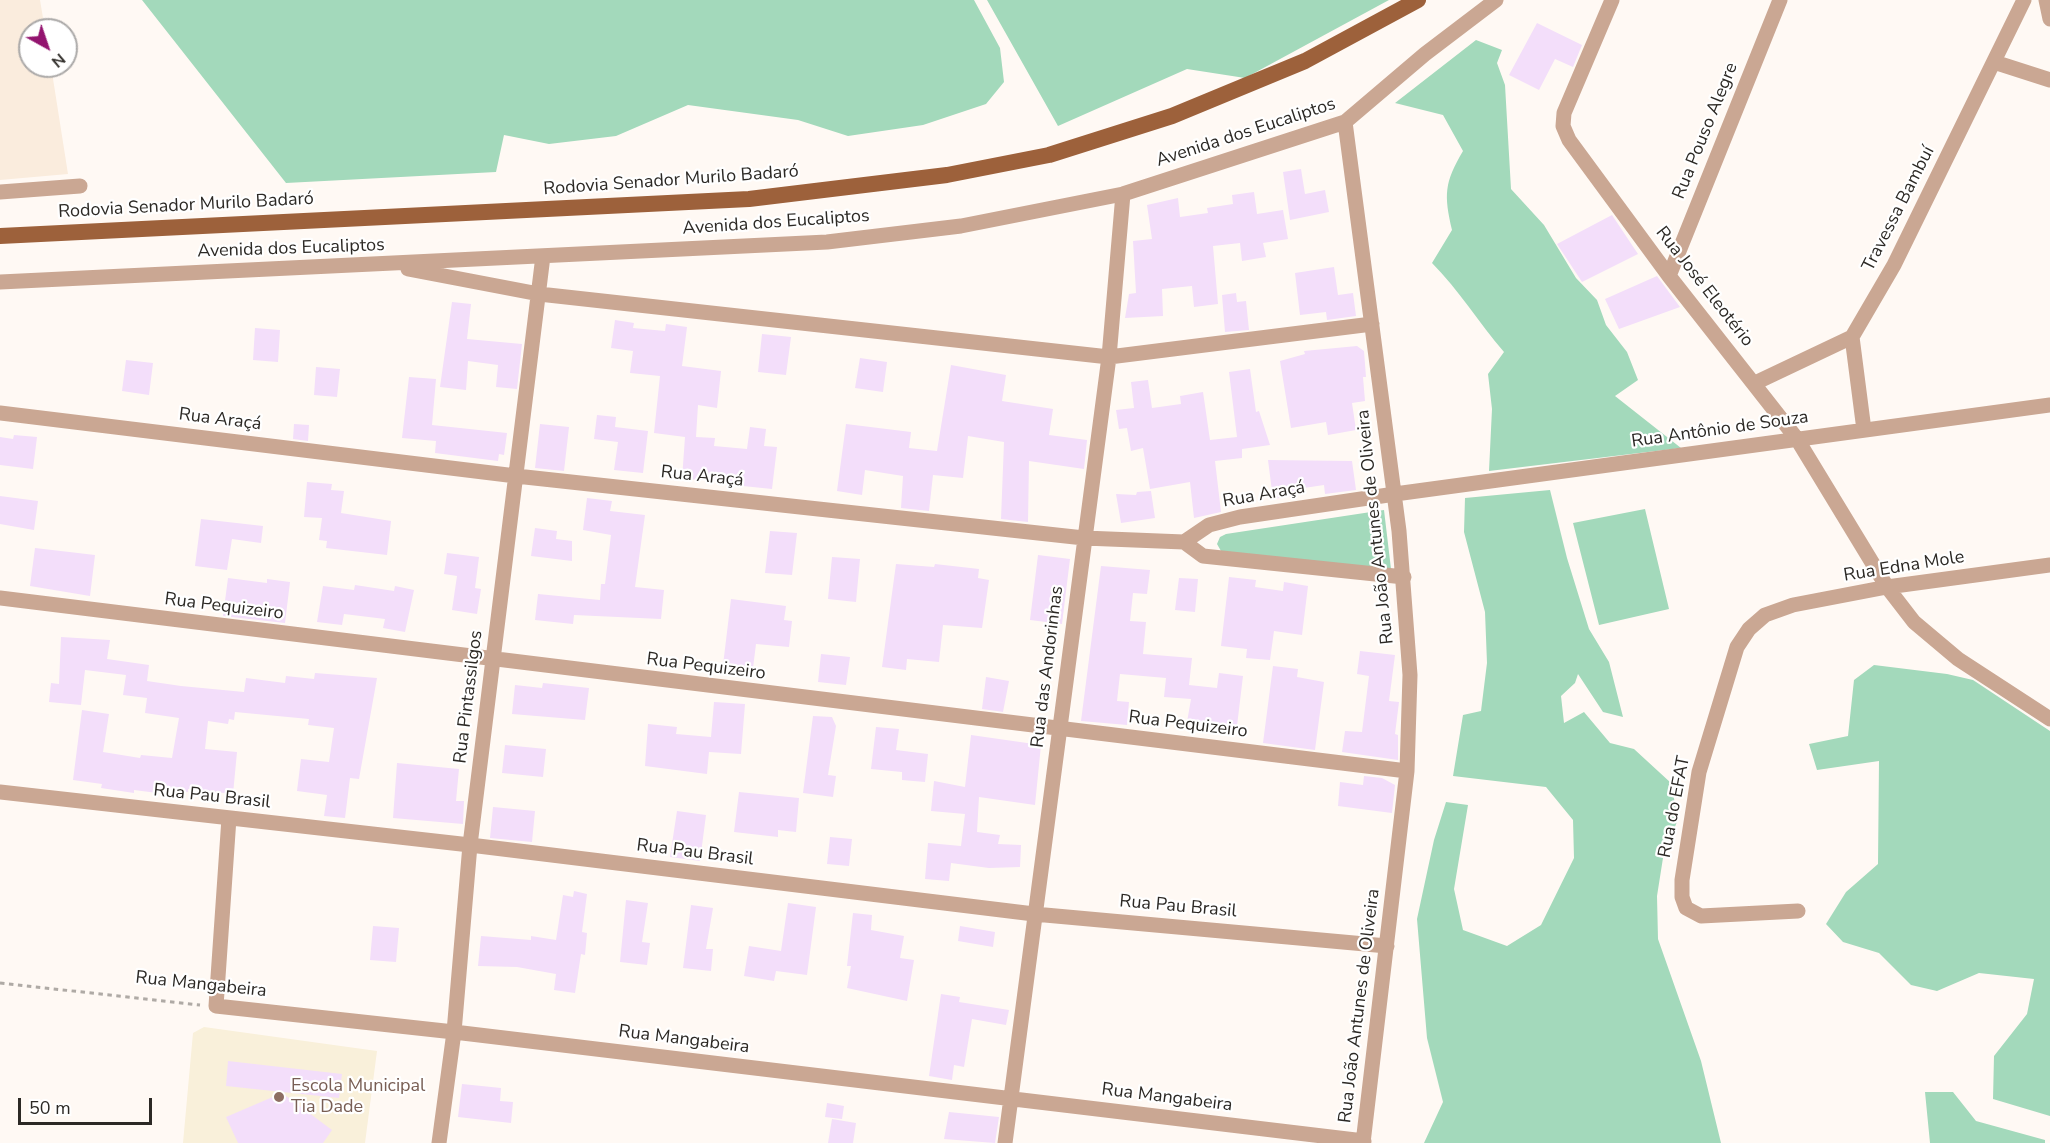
<!DOCTYPE html>
<meta charset="utf-8">
<style>
body{margin:0}
#map{position:relative;width:2050px;height:1143px;overflow:hidden;background:#fff9f4;font-family:"Nunito Sans",sans-serif}
canvas{display:block}
.north{position:absolute;left:18px;top:18px;width:60px;height:60px;box-sizing:border-box;background:#fff;border:2px solid #aba9a8;border-radius:50%;rotate:140deg;font-size:16px;font-weight:700;line-height:24px;text-align:center;color:#2c2925}
.north::after{content:'';display:block;margin:auto;width:21px;height:27px;background:#93146f;clip-path:polygon(50% 0,100% 100%,50% 72%,0 100%)}
.scale{position:absolute;left:18px;top:1098px;width:134px;height:27px;box-sizing:border-box;border:3px solid #2c2925;border-top:0;padding-left:8px;font-size:18px;line-height:21px;white-space:nowrap;color:#2c2925;-webkit-text-stroke:4px #fff;paint-order:stroke}
</style>
<div id="map">
<canvas width="2050" height="1143"></canvas>
<div class="north">N</div>
<div class="scale">50 m</div>
</div>
<script>
const ctx = document.querySelector('canvas').getContext('2d');
ctx.lineJoin = 'round';
function fill(path, color) { ctx.fillStyle = color; ctx.fill(path, 'evenodd'); }
function stroke(path, color, width, dash) { ctx.strokeStyle = color; ctx.lineWidth = width; ctx.lineCap = dash ? 'butt' : 'round'; ctx.setLineDash(dash || []); ctx.stroke(path); }
function drawText(font, color, halo, rows, align = 'center') {
  ctx.font = font + ' "Nunito Sans",sans-serif'; ctx.lineWidth = 4.5; ctx.setLineDash([]); ctx.textBaseline = 'middle'; ctx.strokeStyle = halo; ctx.fillStyle = color; for (const [text, x, y, turn = 0] of rows) {
    ctx.save(); ctx.translate(x, y); ctx.rotate((+turn || 0) * Math.PI / 180); ctx.textAlign = isNaN(turn) ? turn : align; if (halo) ctx.strokeText(text, 0, 0); ctx.fillText(text, 0, 0); ctx.restore();
  }
}
fill(new Path2D(`
 M0,0H40L45,30H30V66H51L68,174L0,180Z`), '#faecdd');
fill(new Path2D(`
 M204,1027L377,1051L365,1143H183L193,1033Z`), '#f9f0da');
fill(new Path2D(`
 M142,0H974L1000,48L1004,82L986,104L923,125L848,136L798,120L688,105L616,136L549,144L504,135L496,172L286,183Z
 M987,0H1389L1245,78L1187,69L1058,126Z
 M1476,40L1502,50L1497,63L1505,85L1511,189L1544,225L1576,278L1597,300L1606,325L1627,352L1638,380L1615,396L1681,448L1489,471L1492,409L1488,374L1504,352C1479,323 1459,290 1432,263L1452,230C1444,195 1444,183 1463,151L1443,115L1395,103Z
 M1550,490L1567,558L1589,629L1609,662L1623,717L1603,712L1578,674L1575,683L1561,696L1564,723L1584,712L1610,743L1634,749L1671,783L1678,819L1663,858L1657,896L1658,939L1701,1061L1721,1143H1424L1443,1102L1427,1038L1417,919L1434,840L1446,802L1468,805L1454,889L1463,930L1507,946L1541,925L1574,858L1573,820L1546,787L1453,776L1463,715L1481,711L1487,663L1485,612L1464,532L1465,498Z
 M1645,509L1669,609L1599,625L1573,523Z
 M1384,510L1391,569L1221,551L1217,544L1220,537L1226,534Z
 M1874,665L1947,674L1973,680L2050,731V1116L1993,1099L1994,1056L2027,1014L2034,979L1979,973L1937,991L1911,985L1879,953L1843,942L1826,924L1846,892L1878,864L1879,761L1817,770L1809,744L1848,736L1854,680Z
 M1925,1092H1953L1976,1121L2045,1140V1143H1930Z`), '#a3d9bb');
fill(new Path2D(`
 M1537,23L1582,45L1573,67L1555,59L1539,90L1509,75Z
 M1301,169L1305,194L1325,190L1329,212L1290,220L1283,172Z
 M1254,192L1257,214L1283,210L1288,239L1263,243L1266,257L1242,261L1240,243L1213,246L1218,304L1194,307L1192,286L1162,289L1163,316L1125,318L1129,294L1136,293L1133,241L1152,239L1147,205L1178,198L1180,217L1208,213L1207,208L1233,204L1232,195Z
 M1612,215L1638,254L1582,282L1557,244Z
 M1334,267L1338,295L1353,293L1356,316L1327,320L1326,312L1300,315L1295,273Z
 M1657,276L1680,307L1619,329L1605,299Z
 M1236,293L1237,302L1246,301L1249,330L1225,332L1222,295Z
 M452,302L471,304L467,339L522,344L517,389L496,387L498,365L468,361L466,390L440,387Z
 M615,320L634,323L633,328L665,331L666,324L687,327L682,366L721,371L717,408L698,405L696,437L715,438L714,446L747,449L750,427L766,429L764,446L777,447L772,489L743,486V482L682,479L685,437L654,433L660,376L630,373L633,351L611,348Z
 M255,328L280,330L278,362L253,360Z
 M762,334L791,337L786,375L758,372Z
 M1357,346L1364,351L1366,377H1363L1365,401L1352,403L1356,430L1328,435L1326,422L1291,428L1280,361L1305,354L1304,351Z
 M860,358L887,362L883,392L855,388Z
 M126,360L153,363L149,395L122,391Z
 M951,365L1006,375L1002,401L1053,409L1049,435L1087,440L1084,469L1029,461L1028,522L1001,519L1004,442L968,436L963,478L933,475L929,511L901,508L903,476L865,470L862,495L837,491L846,424L911,432L909,448L937,451Z
 M316,367L340,369L337,397L314,395Z
 M1250,369L1256,412L1259,411L1270,445L1242,449V458L1215,461L1221,512L1194,518L1190,482L1150,489L1143,448L1131,451L1127,428L1119,429L1116,410L1134,408L1131,382L1148,380L1152,408L1181,404L1180,396L1203,392L1210,440L1237,437L1229,372Z
 M409,377L436,379L432,425L507,433L504,455L499,454L498,461L435,453L436,441L402,438Z
 M597,415L616,417L615,427L648,431L643,473L614,470L618,442L594,439Z
 M294,424L309,425L308,441L293,439Z
 M540,424L569,427L564,471L535,468Z
 M14,435L37,437L33,469L0,465V437L13,439Z
 M1268,460L1352,461L1356,490L1325,494L1324,485L1297,489L1298,495L1273,499Z
 M307,482L332,484L331,490L344,491L341,513L391,521L387,555L326,548L327,541L319,540L322,518L304,517Z
 M1151,491L1155,518L1121,523L1116,494L1136,495L1137,492Z
 M0,496L38,501L34,530L0,524Z
 M587,498L612,501L610,511L645,515L635,587L664,590L661,619L574,615L573,624L535,620L538,594L600,600L601,584H605L611,535L583,530Z
 M201,519L263,526L261,543L232,539L227,570L195,566Z
 M535,528L557,531L556,539L572,541V561L531,556Z
 M770,531L797,533L792,575L765,573Z
 M35,548L95,555L90,596L30,586Z
 M447,553L479,557L475,588L481,589L477,614L452,610L457,576L444,574Z
 M1038,555L1070,559L1062,624L1030,620Z
 M832,557L860,559L856,602L828,599Z
 M896,564L934,567L935,564L979,569L978,578L989,580L982,628L943,625L939,662L907,659L906,670L882,667Z
 M1101,566L1150,570L1147,594L1133,593L1130,621L1146,622L1143,654L1192,658L1189,685L1217,688L1219,673L1243,676L1237,726L1187,722L1191,699L1164,697L1166,678L1120,674L1117,701L1129,702L1127,725L1081,721Z
 M1229,577L1256,580L1255,587L1283,591L1284,582L1308,586L1302,635L1274,631L1270,660L1246,658L1247,649L1221,646Z
 M228,578L267,583V579L290,582L285,623L223,616Z
 M1179,578L1198,579L1195,612L1175,610Z
 M355,585L394,591L395,586L414,590L405,632L383,628L385,619L344,614L342,625L317,622L323,586L354,590Z
 M731,599L786,606L784,620L792,621L789,647L756,644L753,668L723,665Z
 M61,637L110,640L107,659L149,665L147,681L181,686L244,692L246,678L285,683L286,676L314,679L315,673L377,678L359,779L350,778L345,818L324,816L327,795L297,791L301,759L329,762L334,728L308,725L309,719L235,712L234,720L229,719L228,724L208,721L205,749L237,752L233,794L188,789V792L166,789L165,794L134,790V793L101,788L102,784L73,780L82,710L109,714L103,752L140,758L141,755L172,758L179,718L145,713L147,698L123,695L126,675L85,670L81,705L49,702L51,683L59,684Z
 M1360,651L1395,655L1389,701L1399,702L1395,734L1398,735V760L1342,752L1345,731L1362,732L1369,676L1357,674Z
 M821,654L850,657L846,685L818,682Z
 M1273,666L1298,669L1297,677L1324,682L1315,750L1263,743Z
 M986,677L1009,681L1003,712L982,709Z
 M543,683L589,688L585,720L512,714L515,685L542,688Z
 M714,702L745,704L741,754L709,752L707,774L645,766L648,724L677,727L676,734L711,737Z
 M813,716L832,717L836,726L828,775L836,776L833,797L803,793Z
 M876,727L899,729L896,750L928,754L925,782L902,780V772L871,769Z
 M971,735L1041,745L1035,805L979,797L977,832L1000,835L998,844L1021,845L1020,867L989,868L951,863L949,881L925,879L928,843L961,846L965,814L931,811L934,781L965,787Z
 M505,745L546,749L543,777L502,773Z
 M397,763L459,769L456,801H464L463,824L393,818Z
 M1364,776L1382,778L1395,785L1392,813L1338,806L1340,782L1363,785Z
 M739,792L799,798L796,832L778,830V837L734,832Z
 M493,807L535,811L532,842L490,838Z
 M677,811L706,815L700,861L670,857Z
 M830,837L852,839L849,866L827,864Z
 M574,891L587,894L582,932L587,933L585,955L581,954L575,993L554,990L556,974L517,967L478,966L481,936L531,940V936L556,940L563,895L573,897Z
 M626,900L648,903L642,942L650,943L647,965L620,962Z
 M788,903L816,907L807,975L776,971L774,981L744,976L749,946L781,951Z
 M691,905L713,908L706,949H713L711,971L683,968Z
 M853,913L872,915L871,930L904,936L900,958L914,960L907,1001L847,988L851,966H847Z
 M373,926L399,928L396,962L370,960Z
 M960,926L995,932L993,947L958,941Z
 M941,994L960,997L959,1002L1009,1010L1006,1025L972,1019L964,1067L954,1065L952,1080L929,1076Z
 M228,1061L342,1074L339,1098L226,1086Z
 M462,1084L501,1088L500,1101L513,1102L511,1123L458,1117Z
 M282,1093L332,1130L323,1143H238L226,1117Z
 M827,1103L844,1106L842,1119L825,1117Z
 M949,1112L999,1117L995,1143L944,1139Z
 M832,1119L856,1123L853,1143H828Z`), '#f3defa');
stroke(new Path2D(`
 M0,983L200,1005`), '#afaaa5', 3, [4.5, 4.5]);
stroke(new Path2D(`
 M1612,0L1564,113L1563,126L1569,140L1669,276L1797,439L1887,587L1914,622L1958,659L2050,719
 M2046,0L2050,19
 M1994,62L2050,80
 M1345,122L1399,531L1410,675L1407,771L1363,1143
 M0,192L80,186
 M408,269L539,294L1109,357L1372,324
 M1669,276L1780,0
 M0,282L827,242L961,226L1123,194L1345,122L1425,54L1496,0
 M1852,337L1864,430
 M1755,383L1852,337L1894,265L2024,0
 M0,413L516,476L1084,538L1184,542L1209,525L1240,517L1395,494L2050,405
 M1184,542L1203,556L1404,577
 M0,598L1407,771
 M0,792L470,845L1034,914L1387,946
 M229,818L216,1006L454,1032L1364,1141
 M1798,911L1701,916L1686,908L1682,897V880L1699,772L1737,647L1749,629L1765,615L1793,605L1887,587L2050,565
 M439,1143L454,1032L470,845L543,256
 M1005,1143L1109,357L1123,194`), '#caa793', 15);
stroke(new Path2D(`
 M0,236L749,199L947,175L1049,155L1172,116L1305,61L1418,0`), '#9d613b', 16);
for (const [x, y, r, color] of [
 [279,1097,6,"#8d6e63"]
]) { const dot = new Path2D(); dot.arc(x, y, r, 0, 2 * Math.PI); ctx.fillStyle = color; ctx.fill(dot); stroke(dot, '#fff', 2); }
drawText('18px', '#2c2925', '#fff', [
 ["Rua Pouso Alegre",1706,131,-68],
 ["Avenida dos Eucaliptos",1246,133,-18],
 ["Rodovia Senador Murilo Badaró",671,181,-4],
 ["Rodovia Senador Murilo Badaró",186,206,-3],
 ["Travessa Bambuí",1899,209,-63],
 ["Avenida dos Eucaliptos",776,223,-4],
 ["Avenida dos Eucaliptos",291,249,-2],
 ["Rua José Eleotério",1704,287,52],
 ["Rua Araçá",220,420,7],
 ["Rua Antônio de Souza",1720,430,-8],
 ["Rua Araçá",702,477,6],
 ["Rua Araçá",1264,495,-10],
 ["Rua João Antunes de Oliveira",1376,527,-96],
 ["Rua Edna Mole",1904,567,-9],
 ["Rua Pequizeiro",224,607,7],
 ["Rua Pequizeiro",706,667,7],
 ["Rua das Andorinhas",1048,667,-83],
 ["Rua Pintassilgos",469,697,-83],
 ["Rua Pequizeiro",1188,725,7],
 ["Rua Pau Brasil",212,797,6],
 ["Rua do EFAT",1675,807,-79],
 ["Rua Pau Brasil",695,853,7],
 ["Rua Pau Brasil",1178,907,5],
 ["Rua Mangabeira",201,985,6],
 ["Rua João Antunes de Oliveira",1360,1006,-83],
 ["Rua Mangabeira",684,1040,7],
 ["Rua Mangabeira",1167,1098,7]
]);
drawText('18px', '#785e54', '#fff', [
 ["Escola Municipal",291,1087],
 ["Tia Dade",291,1108]
], 'left');
</script>
